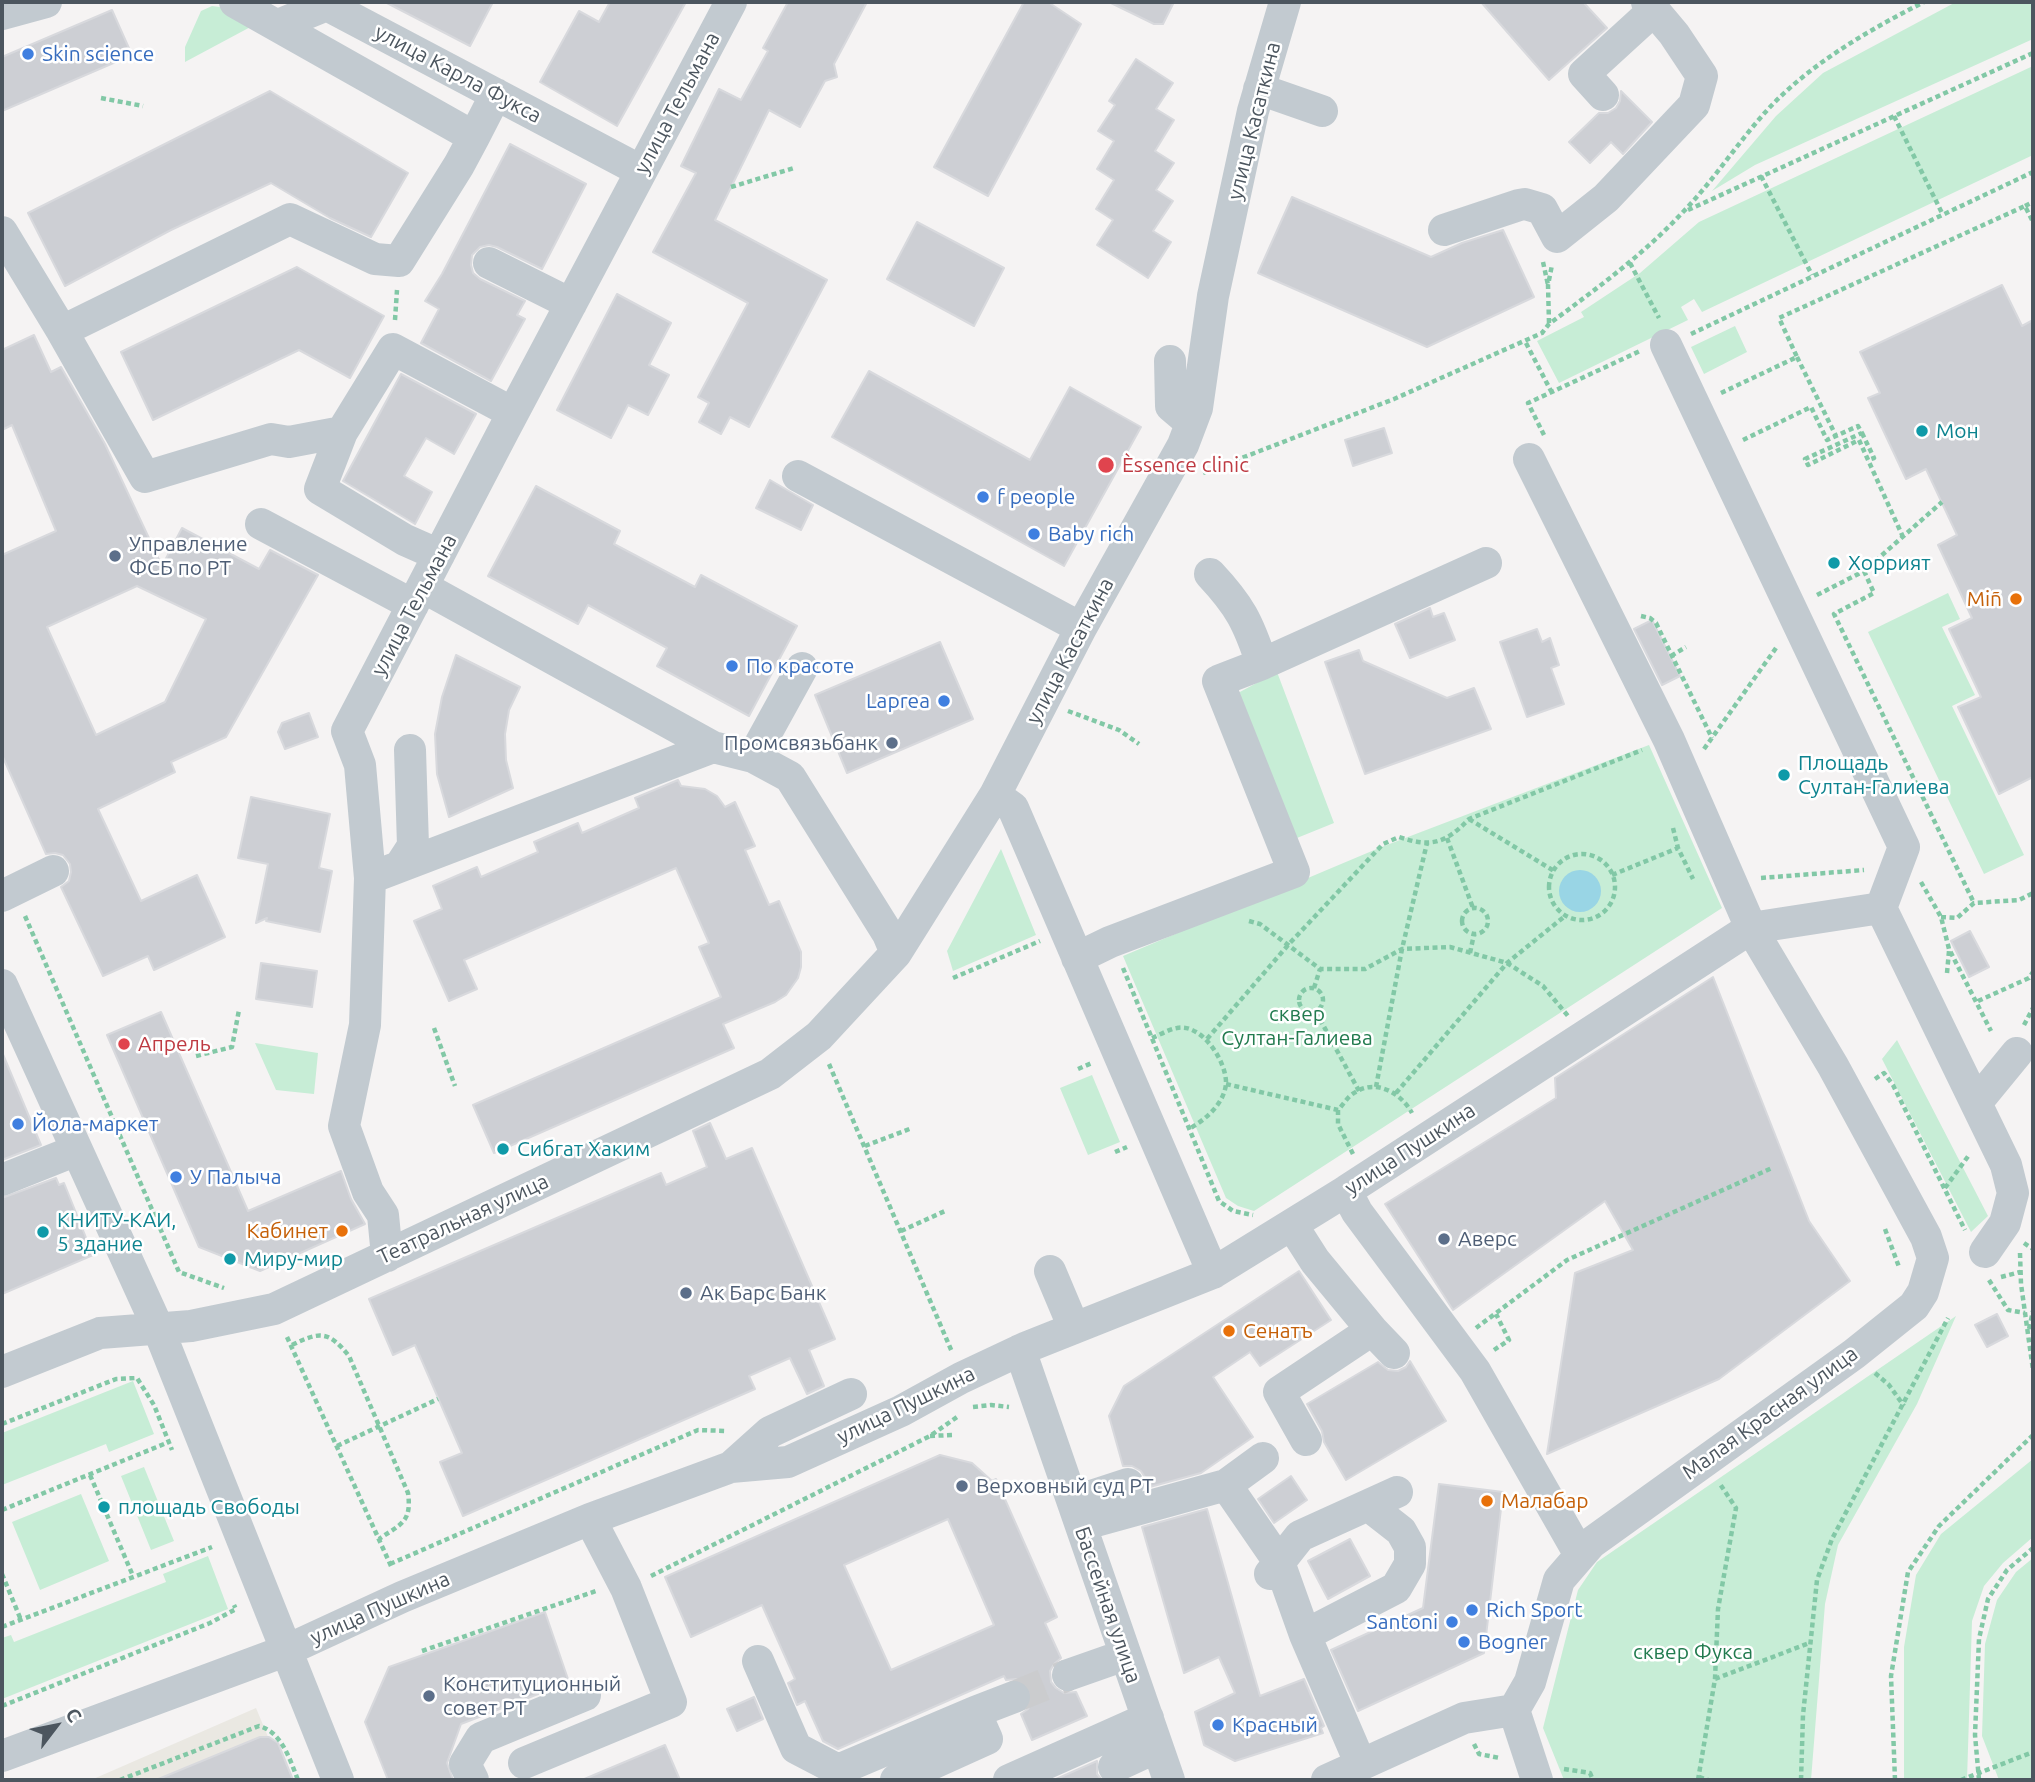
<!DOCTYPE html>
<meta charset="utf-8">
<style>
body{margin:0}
#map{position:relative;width:2035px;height:1782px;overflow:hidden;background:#f5f3f3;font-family:Ubuntu,sans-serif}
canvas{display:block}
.frame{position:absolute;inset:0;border:4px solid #4c565f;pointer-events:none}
.north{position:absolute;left:21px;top:1691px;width:70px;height:70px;-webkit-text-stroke:5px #fff;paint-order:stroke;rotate:58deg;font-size:19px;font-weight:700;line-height:28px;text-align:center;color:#4c565f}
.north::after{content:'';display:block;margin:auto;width:24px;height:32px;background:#4c565f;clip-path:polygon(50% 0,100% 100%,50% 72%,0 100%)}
</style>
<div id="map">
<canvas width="2035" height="1782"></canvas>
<div class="frame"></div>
<div class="north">С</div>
</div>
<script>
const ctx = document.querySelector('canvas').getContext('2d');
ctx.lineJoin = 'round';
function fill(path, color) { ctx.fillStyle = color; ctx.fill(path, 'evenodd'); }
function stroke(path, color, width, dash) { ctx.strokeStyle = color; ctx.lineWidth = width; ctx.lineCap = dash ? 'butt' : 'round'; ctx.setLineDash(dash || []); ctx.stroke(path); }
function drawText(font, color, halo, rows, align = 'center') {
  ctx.font = font + ' Ubuntu,sans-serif'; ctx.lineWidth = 5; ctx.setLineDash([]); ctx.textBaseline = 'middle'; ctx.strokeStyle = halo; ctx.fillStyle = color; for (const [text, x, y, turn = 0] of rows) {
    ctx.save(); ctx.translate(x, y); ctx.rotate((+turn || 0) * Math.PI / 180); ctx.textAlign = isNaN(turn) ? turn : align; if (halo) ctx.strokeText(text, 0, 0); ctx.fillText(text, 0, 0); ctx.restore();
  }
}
fill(new Path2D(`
 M256,1708L286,1780H91Z`), '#eae8e2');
fill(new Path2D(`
 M1956,2H2033V39L1755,165L1712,191L1776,116L1823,73Z
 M212,6L228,8L256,24L185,62V47L201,11Z
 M2033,66V155L1702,312L1694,299L1681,307L1688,320L1559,383L1537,341L1584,317L1581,312L1640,273L1699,222Z
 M1735,326L1747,352L1704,374L1691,347Z
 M1948,593L1960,619L1942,627L1975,695L1952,706L2024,855L1984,874L1868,632Z
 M1277,672L1334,823L1292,840L1238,693Z
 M1649,745L1722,908L1254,1211L1238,1206L1226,1198L1123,956L1379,848Z
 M1001,849L1036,935L953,971L947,951Z
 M1897,1040L1988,1216L1971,1232L1882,1059Z
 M255,1043L318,1053L314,1094L276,1090Z
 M1092,1075L1120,1142L1088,1155L1060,1088Z
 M1956,1316L1917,1404L1838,1545L1825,1604L1811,1780H1564L1543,1728L1578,1590L1597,1562Z
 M133,1381L154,1434L109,1452L106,1444L2,1485V1433Z
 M2033,1459V1537L2003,1563L1984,1586L1972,1621L1967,1780H1904V1647L1916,1575L1941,1534Z
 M144,1467L174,1541L151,1550L121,1476Z
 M81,1494L109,1561L40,1590L12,1522Z
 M208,1556L228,1609L2,1699V1638L11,1635L14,1642L166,1582L163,1574Z
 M2033,1558V1780H1999L1982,1736L1985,1644L1997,1600L2016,1572Z`), '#c7edd6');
fill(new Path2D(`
 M1559 891a21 21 0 1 1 42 0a21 21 0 1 1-42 0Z`), '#99d5e5');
const building = new Path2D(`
 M385,2H493L470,46Z
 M610,2H686L617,126L540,82L579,11L599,22Z
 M788,2H867L834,64L837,77L825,81L800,127L769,110L715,220L827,280L749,427L730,417L721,434L699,422L709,403L698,397L748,303L653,252L696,173L681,166L719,89L741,100L768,51L763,48Z
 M1024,2H1048L1081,24L988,196L934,167Z
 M1109,2H1174L1163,24H1154Z
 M1481,2H1583L1607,28L1549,80Z
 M112,10L132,55L2,111V57Z
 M1136,59L1173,83L1156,109L1174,120L1155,151L1174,163L1156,190L1173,201L1153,231L1171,242L1148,278L1097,245L1113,220L1096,209L1114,180L1097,169L1114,141L1098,131L1115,105L1109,101Z
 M270,91L408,173L371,237L330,218L271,183L171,230L65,286L28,213Z
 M1621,91L1652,122L1623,154L1611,142L1590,163L1569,142L1599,113H1608L1616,108L1620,101Z
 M510,144L586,184L542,269L497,247L489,245L480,247L472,255L471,265L473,273L480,279L525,301L517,315L525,319L491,381L421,343L439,309L425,301L442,274Z
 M1292,197L1431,257L1462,243L1503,230L1534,297L1427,347L1258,273Z
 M917,222L1004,268L974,326L887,279Z
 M297,267L384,316L350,378L299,350L153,420L121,352Z
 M2002,285L2022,326L2033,320V777L1999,794L1958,707L1981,697L1949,629L1972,618L1938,545L1957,535L1926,469L1906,479L1868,398L1880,393L1860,352Z
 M617,294L671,323L649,365L669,375L648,415L628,405L611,438L557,410Z
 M34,335L51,372L61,367L105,444L162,566L182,528L259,569L270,550L318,575L226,737L171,762L175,772L98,809L141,901L197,875L225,937L154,970L148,956L103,976L61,887L69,881L71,872L70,864L63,855L55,853L46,854L2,755V555L56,531L12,425L2,430V350ZM137,586L206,619L165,702L96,735L47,627Z
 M869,371L1030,460L1070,387L1141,427L1064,566L832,437Z
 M401,374L476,414L454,454L426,438L404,476L432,492L415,524L343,481Z
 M1384,428L1392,453L1353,466L1345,440Z
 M770,480L813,505L801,530L756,508Z
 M536,486L620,531L614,544L695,587L701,575L797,626L749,716L657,666L667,648L588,605L578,624L488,576Z
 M1430,608L1433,617L1444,613L1455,640L1410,658L1395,624Z
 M1652,620L1680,676L1662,685L1634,629Z
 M1537,629L1542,642L1550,638L1559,665L1551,668L1564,704L1527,717L1500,642Z
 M940,642L973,719L847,773L815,695Z
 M1359,650L1363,661L1447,698L1474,688L1491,729L1365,774L1325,662Z
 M456,655L520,687L509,710L505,734L506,760L513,788L449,817L437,774L435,734L442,697Z
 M309,713L318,737L285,749L278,732L282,723Z
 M678,780L681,786L705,789L717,796L725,807L735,802L755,846L745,850L769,905L779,901L801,952V967L798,978L786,995L775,1002L723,1024L734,1048L494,1153L473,1105L721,997L699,947L709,943L676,868L464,960L477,989L449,1001L414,921L442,909L433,886L477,867L481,877L538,852L534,842L578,823L582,833L639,808L635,798Z
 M251,797L330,814L319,868L332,871L320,932L266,921L267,918L256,923L268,864L238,858Z
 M1970,931L1989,967L1969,977L1951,941Z
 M261,963L317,971L312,1007L256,999Z
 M1713,977L1809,1221L1850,1281L1719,1379L1547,1454L1575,1273L1633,1250L1605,1201L1453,1310L1385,1204L1556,1098L1555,1078Z
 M161,1012L248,1211L341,1171L351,1199L365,1224L260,1271L199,1247L107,1035Z
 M2,1052L41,1145L2,1160Z
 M710,1123L726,1159L752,1148L835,1339L809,1350L824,1386L807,1394L790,1358L749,1376L755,1389L463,1516L440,1462L462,1453L415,1345L393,1355L369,1299L661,1173L666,1185L707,1167L693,1131Z
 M56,1178L59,1185L64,1183L93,1255L2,1294V1198Z
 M1299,1271L1331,1320L1260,1366L1250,1352L1213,1377L1253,1437L1201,1473L1146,1488V1479L1141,1471L1132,1466H1123L1109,1416L1124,1386Z
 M1997,1314L2008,1336L1987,1347L1975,1325Z
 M1410,1361L1446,1421L1346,1480L1324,1442L1322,1431L1307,1404L1378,1362L1388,1370L1398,1371L1406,1367Z
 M940,1455L972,1463L992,1481L996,1479L1057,1617L1045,1623L1061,1658L1054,1664L1050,1671L1051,1682L1056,1688L1064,1693L1076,1692L1087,1716L1032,1740L1021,1714L1028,1709L1032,1701L1031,1690L1025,1682L1016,1679L1006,1680L1004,1676L838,1749L823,1741L805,1701L797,1705L788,1683L795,1679L762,1605L691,1637L665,1577ZM948,1519L994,1625L891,1670L844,1565Z
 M1291,1476L1307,1500L1274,1523L1258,1499Z
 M1439,1484L1503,1492L1484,1653L1358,1711L1331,1650L1423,1608Z
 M1207,1509L1260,1696L1304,1679L1324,1726L1321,1728L1323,1733L1235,1761L1204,1745L1195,1712L1235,1693L1219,1657L1184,1673L1142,1527Z
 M1350,1539L1370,1576L1328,1599L1308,1561Z
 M545,1612L569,1682L461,1724L447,1763L453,1780H388L365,1722L389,1667Z
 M754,1697L763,1719L737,1731L727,1709Z
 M260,1737H269L278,1743L293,1780H156Z
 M665,1745L680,1780H582Z
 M1097,1761V1774L1102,1780H1054Z`);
fill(building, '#cdcfd4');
stroke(building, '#d8d9dd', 2);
stroke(new Path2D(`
 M1014,1697L1068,1675`), '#cbccce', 32, [32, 16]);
stroke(new Path2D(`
 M101,98L143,106
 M1894,116L1943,215
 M1761,176L1812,275
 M731,187L794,168
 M2025,206L2033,202
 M1688,210L2033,53
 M1543,262L1548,285
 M1630,263L1659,318
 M395,320L397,290
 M1549,323L1548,285L1552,265
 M1691,334L2033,172
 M1526,343L1551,391
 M1797,357L1836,436
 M1721,393L1797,357L1779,318L2025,206L2033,222
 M1862,433L1874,458L1868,460
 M1544,435L1528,403L1640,351
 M1743,440L1811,407L1827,440L1858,426L1862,433L1805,459L1808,465L1859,440L1903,537
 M1203,473L1394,399L1542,333L1549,324C1596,289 1643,255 1683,212C1715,179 1740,139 1771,106C1813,62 1871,29 1924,2
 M1864,571L1874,593L1834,614L1974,903
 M1817,595L1864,571L1942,502
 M1641,616L1650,618L1656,623L1712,738
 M1671,656L1686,647
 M1068,711L1119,730L1139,744
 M1704,749L1776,648
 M1469,819L1554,871
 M1673,828L1678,848L1693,879
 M1447,838L1473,908
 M1549 887a33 33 0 1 1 66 0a33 33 0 1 1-66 0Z
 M1612,875L1678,848
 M1761,878L1864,870
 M1921,882L1941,917L1949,949L1991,1031
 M1462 921a13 13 0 1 1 26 0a13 13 0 1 1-26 0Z
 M25,916L179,1272L224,1288
 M1941,917L1957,918L1974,903L2019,900L2033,893
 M1249,921L1260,924L1320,969H1365L1402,949L1450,947L1507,963L1543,986L1568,1016
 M1470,953L1474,934
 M1123,968L1219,1201L1233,1211L1253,1215
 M1947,973L1949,951
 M953,978L1040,941
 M1299 1000a12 12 0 1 1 24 0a12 12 0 1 1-24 0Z
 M1314,988L1320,969
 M1978,1001L2029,978L2033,972
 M1316,1012L1359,1091
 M2024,1025L2033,1008
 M434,1028L455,1086
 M1152,1038C1160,1035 1169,1029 1177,1028C1202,1023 1227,1062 1226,1084C1224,1104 1205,1120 1189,1129
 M1207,1039L1289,944L1383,844L1399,837C1431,848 1446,843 1469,819L1642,750
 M196,1056L232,1047L239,1010
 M829,1064L952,1352
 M1078,1069L1092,1063
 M1875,1079L1884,1073L1893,1085L1965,1230
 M1226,1084L1338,1110C1343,1105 1348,1096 1354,1093C1376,1078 1401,1093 1412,1113
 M1376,1087L1402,949L1427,843
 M1396,1093L1507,963L1565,916
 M1338,1110V1124L1353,1154
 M865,1146L912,1128
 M1115,1152L1127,1147
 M1945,1188L1969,1155
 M1885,1229L1899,1267
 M901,1231L945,1211
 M2024,1243L2033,1249
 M2020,1253L2021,1284L2033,1370
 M2001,1277L2020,1272
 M1989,1280L2008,1310L2025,1313
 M1476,1328L1567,1260L1772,1168
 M2029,1329L2033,1311
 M287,1337L391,1566
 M292,1345C320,1331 329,1331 349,1356L408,1493C412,1522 401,1524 379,1539
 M1494,1350L1509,1340L1496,1314
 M1875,1373L1889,1385L1904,1406
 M973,1407L991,1405L1009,1407
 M2,1424L116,1379L137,1378L154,1405L172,1450
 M930,1436L952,1435
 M337,1446L438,1399
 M90,1475L133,1576
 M2,1510L169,1442
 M390,1564L698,1430L727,1431
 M2,1574L21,1620
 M651,1576L930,1436L957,1417
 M2,1627L212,1547
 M422,1651L596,1591
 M1715,1679L1812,1642
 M2,1706L210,1623L236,1609L234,1605
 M1474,1744L1479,1754L1500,1758
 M1564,1769L1590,1773L1593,1780
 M1699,1777L1708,1780
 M120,1780L259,1726C282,1732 290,1760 298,1780
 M1698,1780L1715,1679L1718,1609L1736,1508L1720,1484
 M1801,1780L1803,1715L1817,1580L1832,1539L1948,1318
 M1895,1780L1891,1676L1908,1572L1939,1526L2033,1435
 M1961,1780L2033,1752
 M1979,1780L1975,1735L1979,1639L1988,1599L2007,1570L2033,1548`), '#82c8a6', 4.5, [5, 3.5]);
stroke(new Path2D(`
 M235,2L474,137L496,94
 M2,14L46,2
 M278,25L327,5L641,171
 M1259,89L1322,111
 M1603,95L1584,74L1654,10
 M1444,230L1519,205L1525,204L1542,209L1557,237L1606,198L1694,105L1702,76L1674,34L1647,2
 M2,232L62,331L290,219L375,259L399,261L459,165L474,137
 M489,263L571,304
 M62,331L145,477L271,439L289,442L342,432
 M1170,361L1171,406L1191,423
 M798,476L1081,628
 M261,524L413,605
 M439,555L405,540L320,489L342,432L393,349L513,413
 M1210,574C1240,606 1248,622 1262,664
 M423,587L713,747
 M753,757L802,668
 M995,795L1013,808L1213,1273
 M400,866L413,846L410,750
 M370,878L713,747L753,757L790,777L888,934L896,953
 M2,896L53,871
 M1881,908L2006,1165L2013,1193L2005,1223L1985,1252
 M1077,958L1110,942L1294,872L1218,681L1262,664L1486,563
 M2,985L158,1328L338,1780
 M1976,1103L2017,1053
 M2,1180L77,1150
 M1346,1191L1357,1212L1475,1371L1580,1555
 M1292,1225L1315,1261L1372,1330L1279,1392L1306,1440
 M387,1256L383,1215L368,1192L344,1126L365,1025L370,878L360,765L347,731L504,430L731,2
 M1050,1271L1074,1328
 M1372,1330L1394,1353
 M1020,1350L1169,1780
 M2,1372L100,1333L191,1326L274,1309L770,1074L819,1036L896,953L995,795L1081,628L1183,445L1197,408L1213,296L1253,111L1285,2
 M731,1467L770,1432L851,1394
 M1226,1485L1279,1562L1305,1635L1361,1765
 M1073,1502L1128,1484
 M1081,1525L1226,1485L1263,1458
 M1270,1574L1300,1536L1397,1492
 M1305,1635L1396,1588L1410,1564V1547L1401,1531L1369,1506
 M758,1661L796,1748L838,1770L975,1712L987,1739L896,1780
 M1068,1675L1125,1655
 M1514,1710L1530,1682L1559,1580L1591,1543L1854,1354L1914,1306L1923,1292L1933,1258L1926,1237L1833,1066L1751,928L1669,740L1529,459
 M1514,1710L1537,1780
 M975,1712L1014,1697
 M2,1756L285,1651L402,1597L590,1519L731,1467L788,1462L901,1411L961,1378L1027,1347L1213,1273L1346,1191L1751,928L1881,908L1904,847L1666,345
 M524,1763L671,1702L626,1588L590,1519
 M1114,1767L1157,1747
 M473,1780L465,1764L481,1738L585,1695
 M1009,1780L1148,1718
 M1327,1780L1464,1718L1514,1710`), '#c2cad0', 32);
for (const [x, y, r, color] of [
 [28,54,7,"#3f7fe0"],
 [1922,431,7,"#0f9aa8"],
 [1106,465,9,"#e0444e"],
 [983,497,7,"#3f7fe0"],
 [1034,534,7,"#3f7fe0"],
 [115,556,7,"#5c6f8a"],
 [1834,563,7,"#0f9aa8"],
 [2016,599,7,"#e8710a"],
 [732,666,7,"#3f7fe0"],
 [944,701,7,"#3f7fe0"],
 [892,743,7,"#5c6f8a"],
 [1784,775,7,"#0f9aa8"],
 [124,1044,7,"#e0444e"],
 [18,1124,7,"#3f7fe0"],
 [503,1149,7,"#0f9aa8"],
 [176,1177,7,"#3f7fe0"],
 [342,1231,7,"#e8710a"],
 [43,1232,7,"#0f9aa8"],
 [1444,1239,7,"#5c6f8a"],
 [230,1259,7,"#0f9aa8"],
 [686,1293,7,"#5c6f8a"],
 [1229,1331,7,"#e8710a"],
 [962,1486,7,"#5c6f8a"],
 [1487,1501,7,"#e8710a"],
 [104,1507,7,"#0f9aa8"],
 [1472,1610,7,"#3f7fe0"],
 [1452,1622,7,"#3f7fe0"],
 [1464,1642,7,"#3f7fe0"],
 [429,1696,7,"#5c6f8a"],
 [1218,1725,7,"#3f7fe0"]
]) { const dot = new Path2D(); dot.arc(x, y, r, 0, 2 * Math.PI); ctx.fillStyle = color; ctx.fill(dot); stroke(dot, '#fff', 2.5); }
drawText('21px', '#366cbe', '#fff', [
 ["Skin science",42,54],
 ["f people",997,497],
 ["Baby rich",1048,534],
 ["По красоте",746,666],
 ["Laprea",930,701,"right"],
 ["Йола-маркет",32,1124],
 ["У Палыча",190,1177],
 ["Rich Sport",1486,1610],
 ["Santoni",1438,1622,"right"],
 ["Bogner",1478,1642],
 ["Красный",1232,1725]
], 'left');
drawText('21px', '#4c565f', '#fff', [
 ["улица Карла Фукса",458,74,28],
 ["улица Тельмана",677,103,-62],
 ["улица Касаткина",1254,121,-76],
 ["улица Тельмана",414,605,-62],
 ["улица Касаткина",1070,651,-62],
 ["улица Пушкина",1410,1149,-33],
 ["Театральная улица",463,1219,-25],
 ["улица Пушкина",906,1405,-26],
 ["Малая Красная улица",1770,1413,-36],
 ["Бассейная улица",1108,1605,71],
 ["улица Пушкина",380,1608,-24]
]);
drawText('21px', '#0d838f', '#fff', [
 ["Мон",1936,431],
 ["Хоррият",1848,563],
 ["Площадь",1798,763],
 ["Султан-Галиева",1798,787],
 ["Сибгат Хаким",517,1149],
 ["КНИТУ-КАИ,",57,1220],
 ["5 здание",57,1244],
 ["Миру-мир",244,1259],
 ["площадь Свободы",118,1507]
], 'left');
drawText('21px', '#be3a42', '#fff', [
 ["Èssence clinic",1122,465],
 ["Апрель",138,1044]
], 'left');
drawText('21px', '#4e5e75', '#fff', [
 ["Управление",129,544],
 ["ФСБ по РТ",129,568],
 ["Промсвязьбанк",878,743,"right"],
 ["Аверс",1458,1239],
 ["Ак Барс Банк",700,1293],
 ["Верховный суд РТ",976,1486],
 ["Конституционный",443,1684],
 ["совет РТ",443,1708]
], 'left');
drawText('21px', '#c56008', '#fff', [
 ["Miñ",2002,599],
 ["Кабинет",328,1231],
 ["Сенатъ",1243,1331,"left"],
 ["Малабар",1501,1501,"left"]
], 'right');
drawText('21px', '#227b4f', '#fff', [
 ["сквер",1297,1014],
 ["Султан-Галиева",1297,1038],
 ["cквер Фукса",1693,1652]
]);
</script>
